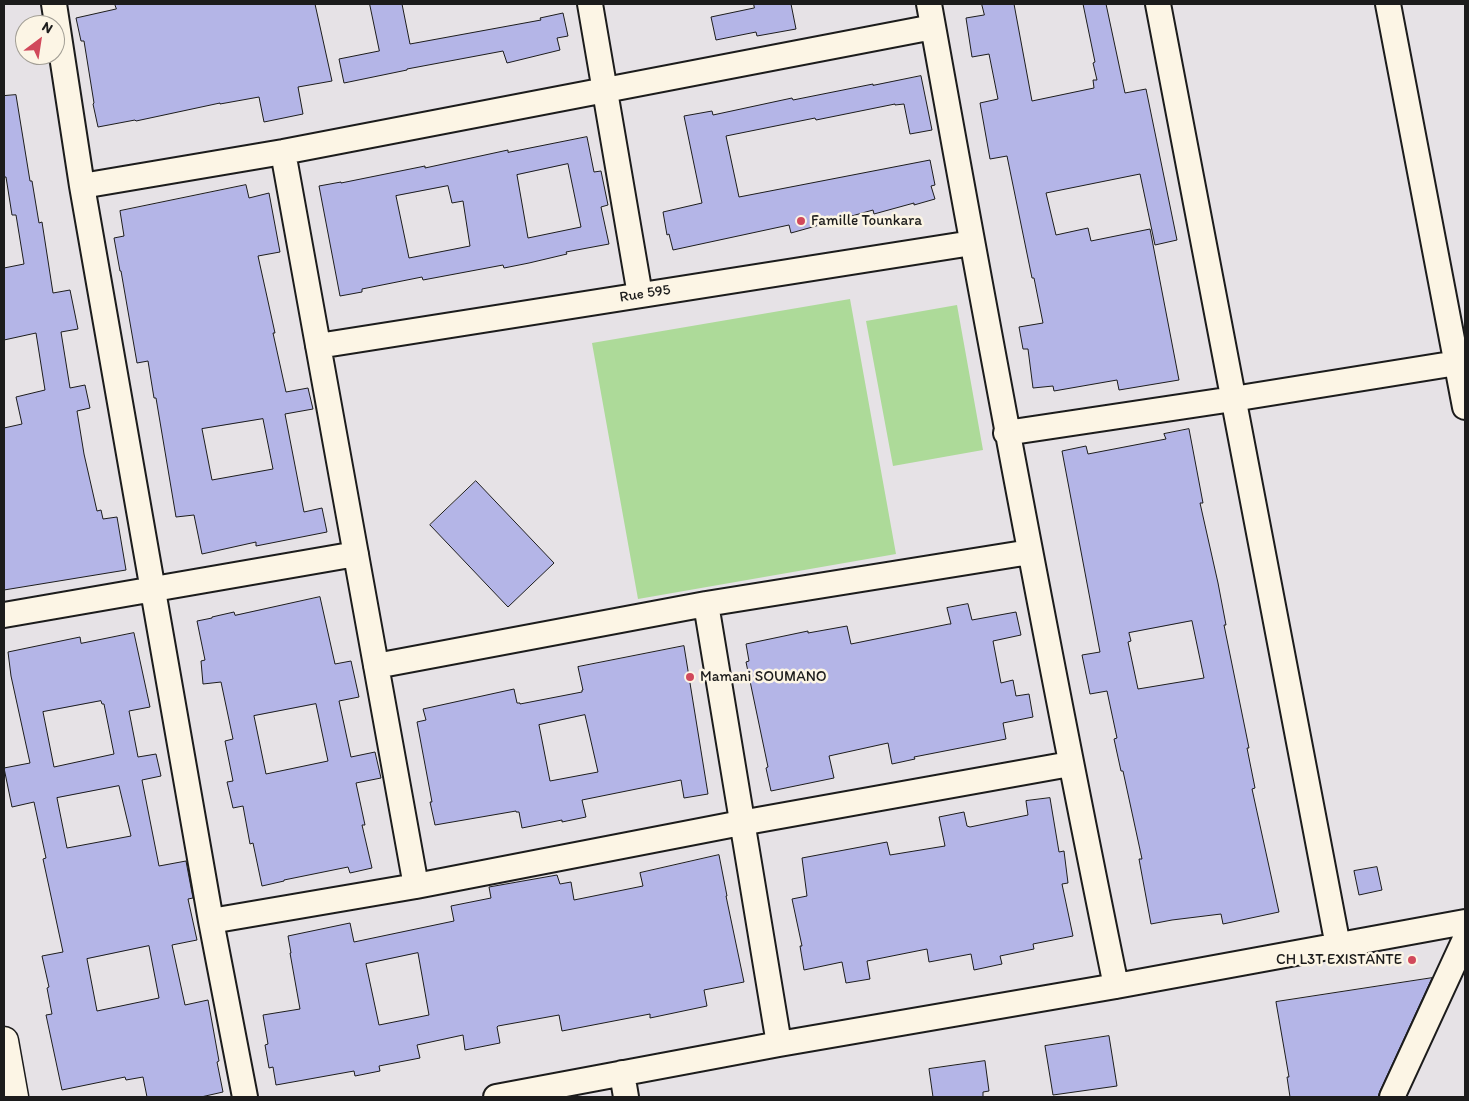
<!DOCTYPE html>
<style>
body{margin:0}
#map{position:relative;width:1469px;height:1101px;overflow:hidden;background:#e6e2e6;font-family:Itim,sans-serif}
canvas{display:block}
.frame{position:absolute;inset:0;border:5px solid #1c1c1c;pointer-events:none}
.north{position:absolute;left:15px;top:15px;width:50px;height:50px;box-sizing:border-box;background:#fcf5e5;border:1px solid #a29e95;border-radius:50%;rotate:31deg;font-size:14px;font-weight:700;line-height:20px;text-align:center;color:#1c1c1c}
.north::after{content:'';display:block;margin:auto;width:18px;height:22px;background:#d1495b;clip-path:polygon(50% 0,100% 100%,50% 72%,0 100%)}
</style>
<div id="map">
<canvas width="1469" height="1101"></canvas>
<div class="frame"></div>
<div class="north">N</div>
</div>
<script>
const ctx = document.querySelector('canvas').getContext('2d');
ctx.lineJoin = 'round';
function fill(path, color) { ctx.fillStyle = color; ctx.fill(path, 'evenodd'); }
function stroke(path, color, width, dash) { ctx.strokeStyle = color; ctx.lineWidth = width; ctx.lineCap = dash ? 'butt' : 'round'; ctx.setLineDash(dash || []); ctx.stroke(path); }
function drawText(font, color, halo, rows, align = 'center') {
  ctx.font = font + ' Itim,sans-serif'; ctx.lineWidth = 5; ctx.setLineDash([]); ctx.textBaseline = 'middle'; ctx.strokeStyle = halo; ctx.fillStyle = color; for (const [text, x, y, turn = 0] of rows) {
    ctx.save(); ctx.translate(x, y); ctx.rotate((+turn || 0) * Math.PI / 180); ctx.textAlign = isNaN(turn) ? turn : align; if (halo) ctx.strokeText(text, 0, 0); ctx.fillText(text, 0, 0); ctx.restore();
  }
}
fill(new Path2D(`
 M850,299L896,554L638,599L592,343Z
 M957,305L983,450L893,466L866,321Z`), '#adda99');
const building = new Path2D(`
 M115,4H315L332,81L298,87L303,114L264,122L259,97L220,104V103L136,121L135,120L98,127L93,104L94,103L84,41H81L76,18L116,9Z
 M370,4H402L410,44L541,20L540,18L563,13L568,36L557,38L560,50L507,63L503,51L407,69V70L344,83L339,59L379,51Z
 M754,4H791L796,29L757,36L756,32L716,40L711,17L754,8Z
 M982,4H1014L1032,101L1094,88L1093,80H1097L1093,63L1095,62L1083,4H1106L1125,93L1146,89L1177,240L1155,245L1140,174L1046,193L1056,235L1088,228L1091,241L1150,229L1179,380L1119,390L1117,380L1054,391L1053,386L1033,388L1028,349H1023L1019,327L1043,323L1034,278H1032L1007,156L990,159L980,103L998,99L989,54L972,57L966,18L984,15Z
 M921,76L932,130L910,134L904,104L895,105V104L816,120L815,118L726,136L739,197L930,160L935,185L931,186L935,199L914,205V203L874,214L873,210L791,233L789,225L673,250L669,234L667,235L663,212L702,203L684,116L712,111L713,115L792,98L793,100L873,84V85Z
 M16,95L30,181H32L39,223L42,222L53,293L70,290L78,329L61,332L70,388L85,385L90,408L77,411L84,454L97,511L101,510L103,519L117,517L126,570L4,590V428L22,424L16,397L45,390L36,333L4,340V268L24,264L16,215H12L6,177H4V96Z
 M587,137L594,172L601,171L608,205L601,207L609,244L566,252L567,254L529,263L504,268L503,265L423,280L422,277L362,289V292L340,296L319,186L341,182V183L425,166V168L508,150V152ZM568,164L581,227L528,238L517,175ZM448,186L452,203L463,201L470,246L409,258L396,196Z
 M246,185L249,198L269,193L280,252L258,256L275,333H273L286,392L308,388L313,409L285,414L304,512L322,508L327,532L256,546V542L202,554L194,515L176,517L156,398H154L148,361L137,363L121,271H120L114,238L124,236L120,211ZM263,419L273,469L212,480L202,429Z
 M1189,429L1203,503H1200L1218,583L1226,625H1224L1249,748H1247L1255,788L1252,789L1279,912L1223,924L1221,914L1172,920L1151,924L1139,859H1142L1123,771H1121L1114,739L1117,738L1107,691L1090,694L1082,655L1100,652L1062,451L1086,446L1088,454L1166,439L1164,434ZM1192,621L1204,678L1138,689L1128,642L1131,641L1129,633Z
 M476,481L554,563L508,607L430,525Z
 M320,597L335,664L351,661L359,697L339,701L351,757L375,752L381,778L356,783L365,825H362L372,868L350,873L348,867L284,880V881L262,886L253,843L250,844L243,806L233,808L227,782L233,781L225,741L233,739L221,682L203,684L201,661L205,660L197,621L212,618V617L234,612L235,615ZM316,704L328,761L266,774L254,716Z
 M968,604L972,620L1016,612L1021,635L993,641L1001,683L1013,680L1016,696L1029,694L1033,717L1003,723L1006,739L914,757L915,759L892,764L888,743L829,756L834,778L771,791L766,768L768,767L746,662L749,661L746,644L808,631V633L847,626L851,644L949,624H951L947,608Z
 M134,633L150,707L129,711L138,757L156,754L161,776L142,780L159,866L186,861L193,898L188,899L197,940L172,945L185,1005L208,1000L219,1061L217,1062L223,1092L201,1097H147L143,1077L126,1080L125,1077L62,1090L46,1015L52,1014L47,988L49,987L42,956L63,952L43,859L46,858L34,802L12,807L4,768L30,763L11,676L8,652L80,637L81,643ZM101,701L102,704H104L114,754L54,767L43,712ZM119,786L131,836L67,848L57,798ZM149,946L159,998L97,1011L87,959Z
 M684,646L708,794L684,798L681,780L582,800L586,817L562,822V820L522,828L519,812H516V811L435,825L430,802H432L417,722L426,720L423,709L514,689L517,703H520V704L582,692V690H583L578,667ZM585,715L598,772L550,781L539,725Z
 M1050,798L1059,852L1064,851L1068,883L1062,884L1073,936L1033,944L1034,949L1000,956L1002,964L974,970L971,954L929,962L927,949L867,961L870,979L846,983L842,962L804,970L800,946H802L792,899L807,896L802,858L887,842L890,855L945,846L939,817L964,812L967,826L970,827L1028,815L1026,801Z
 M719,855L727,896H726L744,982L704,990L707,1006L650,1018V1014L562,1031L559,1015L498,1026L497,1027L500,1043L465,1050L463,1035L417,1045L420,1058L379,1066L380,1071L355,1076L354,1071L276,1085L273,1067L269,1068L265,1045L268,1044L263,1015L300,1009L290,953H291L288,936L350,923L354,942L454,921L451,906L491,898L489,887L557,875L560,884L571,882L574,900L643,886L640,873ZM418,953L429,1015L379,1025L366,964Z
 M1377,867L1382,890L1359,895L1354,871Z
 M1432,978L1380,1091L1378,1097H1290L1287,1077H1289L1276,1002Z
 M1109,1036L1117,1086L1053,1095L1045,1046Z
 M985,1061L989,1091L983,1092V1097H933L929,1069Z`);
fill(building, '#b4b5e7');
stroke(building, '#1c1c1c', 1);
const minor = new Path2D(`
 M54,4L82,186L211,921L245,1097
 M590,4L640,295
 M929,4C988,332 1049,659 1116,986
 M1158,4L1338,946
 M1388,4L1465,407
 M283,152L416,886
 M82,186L283,152L933,27
 M318,346L972,243
 M1006,433L1233,399L1457,363
 M706,604L779,1044
 M4,615L356,554
 M376,666L706,604L1030,552
 M211,921L416,886L741,823L1070,764
 M622,1073L626,1097
 M496,1097L779,1044L1116,986L1465,922
 M1392,1097L1465,939`);
const tertiary = new Path2D(`
 M4,1041L14,1097`);
stroke(minor, '#1c1c1c', 28);
stroke(tertiary, '#1c1c1c', 31);
stroke(minor, '#fcf5e5', 24);
stroke(tertiary, '#fcf5e5', 28);
for (const [x, y, r, color] of [
 [801,221,5,"#d1495b"],
 [690,677,5,"#d1495b"],
 [1412,960,5,"#d1495b"]
]) { const dot = new Path2D(); dot.arc(x, y, r, 0, 2 * Math.PI); ctx.fillStyle = color; ctx.fill(dot); stroke(dot, '#fcf5e5', 2); }
drawText('15px', '#1c1c1c', '#fcf5e5', [
 ["Famille Tounkara",811,221],
 ["Mamani SOUMANO",700,677],
 ["CH L3T EXISTANTE",1402,960,"right"]
], 'left');
drawText('15px', '#1c1c1c', '#fcf5e5', [
 ["Rue 595",645,294,-9]
]);
</script>
